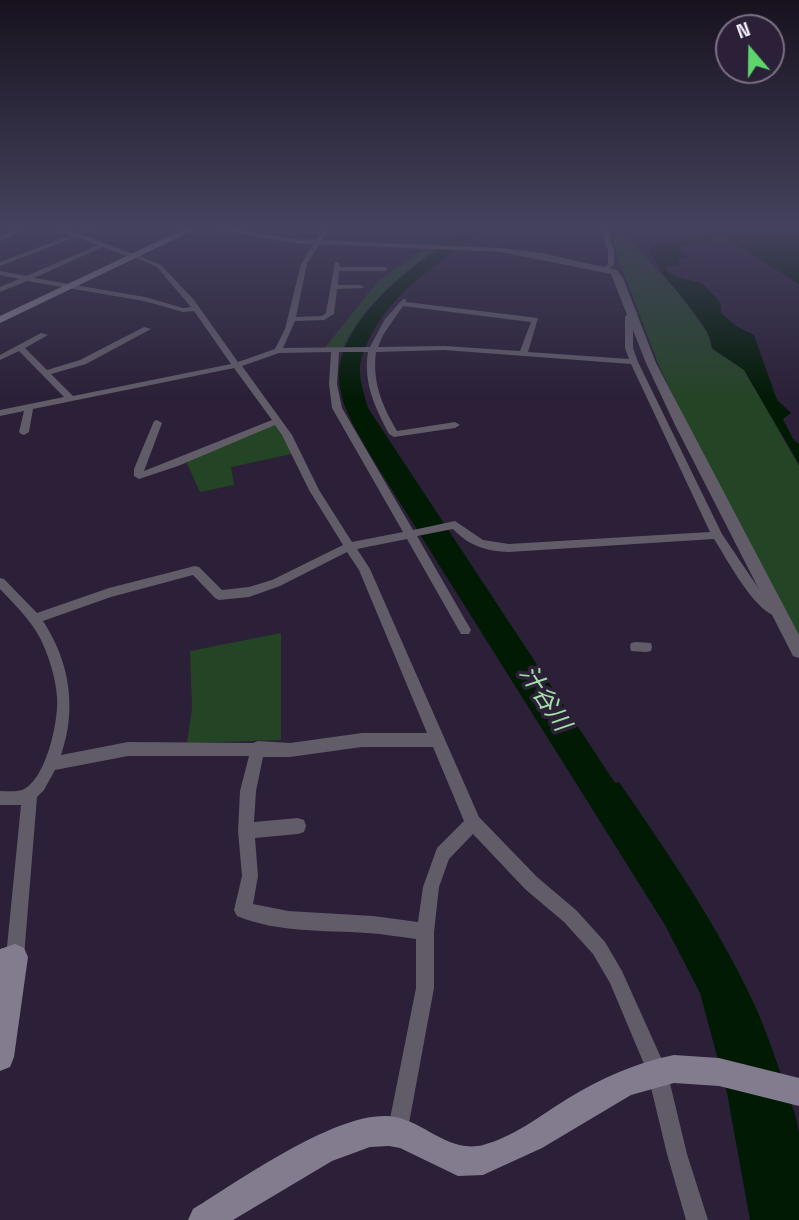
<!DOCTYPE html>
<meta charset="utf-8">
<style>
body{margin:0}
#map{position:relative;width:799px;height:1220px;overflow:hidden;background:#2b2037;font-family:"Space Grotesk",sans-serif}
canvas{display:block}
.north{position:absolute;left:715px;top:14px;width:70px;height:70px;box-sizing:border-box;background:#2b2037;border:2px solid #7b7185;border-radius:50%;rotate:340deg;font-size:19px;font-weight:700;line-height:28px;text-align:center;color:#f2ebfb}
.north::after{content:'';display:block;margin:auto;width:24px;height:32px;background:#5dd56c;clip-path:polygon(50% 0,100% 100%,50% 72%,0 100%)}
</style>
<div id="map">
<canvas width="799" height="1220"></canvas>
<div class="north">N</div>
</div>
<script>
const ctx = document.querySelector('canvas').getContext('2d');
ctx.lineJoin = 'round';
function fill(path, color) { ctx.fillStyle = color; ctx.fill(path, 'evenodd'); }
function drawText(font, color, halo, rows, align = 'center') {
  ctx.font = font + ' "Space Grotesk","Noto Sans JP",sans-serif'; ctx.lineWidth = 7; ctx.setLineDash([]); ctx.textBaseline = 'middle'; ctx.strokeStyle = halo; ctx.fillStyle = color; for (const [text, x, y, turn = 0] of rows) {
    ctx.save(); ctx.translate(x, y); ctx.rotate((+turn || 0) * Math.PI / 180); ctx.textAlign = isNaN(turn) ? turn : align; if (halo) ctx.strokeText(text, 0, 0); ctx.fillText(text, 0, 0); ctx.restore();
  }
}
fill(new Path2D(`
 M610,236L627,237L678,292L707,332L712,349L744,370L799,466V652L778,613L659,366Z
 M424,249L436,250C397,279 364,305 342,349H324L378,281Z
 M278,421L296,453L231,467L234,485L200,492L186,461Z
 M281,633V740L187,743L192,708L190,651Z`), '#244426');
fill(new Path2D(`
 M471,229H487C472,236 459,247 446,257C409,285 375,313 361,360C357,374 364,394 368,408L615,783L619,782C669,855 719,927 756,1008C771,1042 782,1079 795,1114L799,1132V1220H750L727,1093L700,993L665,925L372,458C359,434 341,409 339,380C336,320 423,253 471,229Z
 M702,229H799V284L719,234L712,238L719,246L703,242L677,247L690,259L679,258V266L667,267V271L676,277L702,283L721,303V313L736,326L754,335L777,400L791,413L783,419L793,439L799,444V464L744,370L712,348C712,322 660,281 650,250L656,244H667L702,235Z`), '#011a04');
fill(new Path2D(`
 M87,229H97L0,266V262Z
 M323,229H329L307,264L296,317L322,316L326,313L335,262H339L340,267H385L388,269L385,271H339L338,285H360L364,287L362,288L337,289L334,314L324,320L295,321L283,348L370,347L385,319L403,299H406V302L538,318L528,352L629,359L625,348V317L630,311H636L637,313L633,317V348L638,362L722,534L763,595L784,613L782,616C759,621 726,557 714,539L509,552C486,551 469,546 453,529L417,536L471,630L469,634H461L407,539L357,549L370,569L479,817L537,877L576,910L605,942L622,971L667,1071L687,1154L708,1220H686L667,1154L647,1071L610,983L593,954L564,922L525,889L473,834L449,859L439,887L434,932V988L407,1134L404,1141L397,1144L390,1141L387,1134L416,988V939C400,937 384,934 367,933C324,930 278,933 237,916L234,910L242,876L238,831L240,791L249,756H128L55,770L44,790L37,797L24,957L21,963L15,966L9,963L6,957L21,805H0V791C7,791 15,792 22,790C46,781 59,720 57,697C56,681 51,664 45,649C36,625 18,608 0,589V578L4,579L37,613L109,588L195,566L199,567L222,590L249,587L272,580L343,545L309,490L282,435L275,425L178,466L139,479L134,476V469L154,421L157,420L162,423L144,471L272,420L234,368L33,409L29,432L24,435L21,434L19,432L24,411L0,416V410L64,397L19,351L0,360V355L41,333L48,335L25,348L47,370L80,360L144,327L151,329L86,364L51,374L73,396L231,364L194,311L183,312L144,301L27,281L0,292V287L19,279L0,275V271L26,276L103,243L105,244V246L34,278L145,297L183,308L191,307L157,267L132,256L137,255L161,265L194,300L238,362L275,349L285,329L301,264ZM403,306L531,322L520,351L444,346L378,347L383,335ZM444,350L631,364L710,532L509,544L483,540L455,521L413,530L342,408L337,384L339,352H368C363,383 375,407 389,434L394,437L455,428L460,425L455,422L397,431C382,405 372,382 376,352ZM331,352L329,384L332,408L403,532L352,542L319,490L292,435L242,366L279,353ZM347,552L359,570L427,733H362L290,743L258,741L253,743L128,742L61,755C77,709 70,662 43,621L111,597L193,575L215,598L219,600L249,597L280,586ZM362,747H433L464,821L437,848L423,887L418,922L373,916L288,911L253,904L258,876L255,838L298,834L304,832L306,826L304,820L298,818L254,822L256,791L263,757H290Z
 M601,229H607L614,251V265L606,271L603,269L608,264V251Z
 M636,642L651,643L652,647L651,651L646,652L631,651L630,647L631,643Z`), '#615c68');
fill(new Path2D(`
 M17,229H29L0,241V236Z
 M54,229H67L139,256L132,258Z
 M215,229H236L293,239L501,248L542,253L617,270L623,278L656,363L799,635V658L793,656L675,425L646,363L611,274L501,252L293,243Z`), '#615c68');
fill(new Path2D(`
 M184,229H196L0,323V316Z
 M15,944L24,948L28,957L14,1057L10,1067L0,1071V949Z
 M674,1055L719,1058L799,1078V1106L719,1086L674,1083L631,1095L542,1148L483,1175L458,1176L400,1148L389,1146L370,1147L332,1161L233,1220H188L193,1209C240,1180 334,1113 388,1116C422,1118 447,1154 483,1145C513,1137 540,1116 567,1099C601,1078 635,1063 674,1055Z`), '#837b8e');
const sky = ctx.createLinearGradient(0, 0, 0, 400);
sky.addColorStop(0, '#18121e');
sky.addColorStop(0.57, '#44425e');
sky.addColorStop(1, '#44425e00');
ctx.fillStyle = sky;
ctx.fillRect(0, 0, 799, 400);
drawText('italic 24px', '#a3e0a6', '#2b2037', [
 ["汁谷川",544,699,57]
]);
</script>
